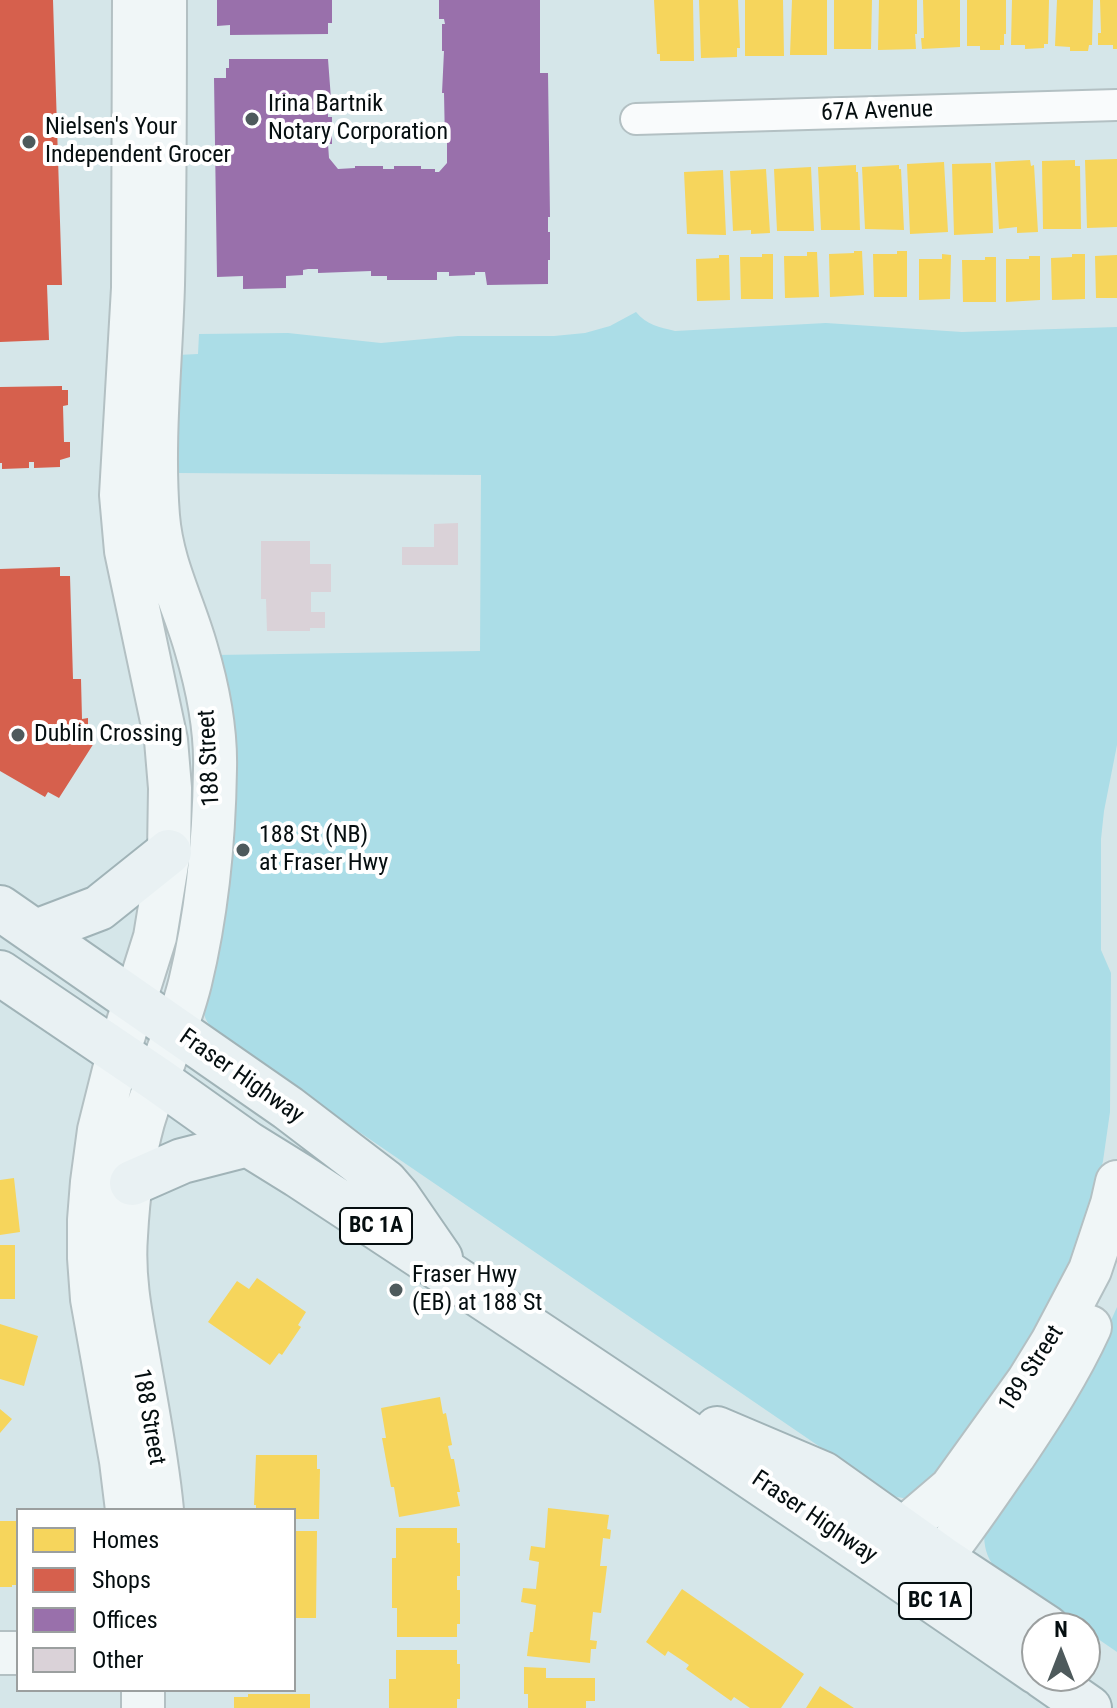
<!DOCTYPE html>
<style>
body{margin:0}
#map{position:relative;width:1117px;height:1708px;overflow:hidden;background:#d5e6e9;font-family:"Roboto Condensed",sans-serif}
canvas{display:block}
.legend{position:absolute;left:16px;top:1508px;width:280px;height:184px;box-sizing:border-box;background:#fff;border:2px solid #9b9f9f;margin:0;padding:10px 14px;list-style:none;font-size:24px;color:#050e10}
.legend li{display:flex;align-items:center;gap:16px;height:40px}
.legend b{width:40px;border:2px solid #9b9f9f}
.north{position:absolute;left:1021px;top:1612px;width:80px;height:80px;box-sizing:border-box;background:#fff;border:2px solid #9b9f9f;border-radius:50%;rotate:0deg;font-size:22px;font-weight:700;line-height:32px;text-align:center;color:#050e10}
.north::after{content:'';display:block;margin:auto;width:28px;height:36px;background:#4e5a5c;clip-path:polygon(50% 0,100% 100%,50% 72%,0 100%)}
</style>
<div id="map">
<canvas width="1117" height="1708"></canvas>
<ul class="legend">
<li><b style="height:22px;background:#f6d55c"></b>Homes</li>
<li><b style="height:22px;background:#d6604d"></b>Shops</li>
<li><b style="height:22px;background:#9970ab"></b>Offices</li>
<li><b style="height:22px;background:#dad2d8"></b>Other</li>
</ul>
<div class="north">N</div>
</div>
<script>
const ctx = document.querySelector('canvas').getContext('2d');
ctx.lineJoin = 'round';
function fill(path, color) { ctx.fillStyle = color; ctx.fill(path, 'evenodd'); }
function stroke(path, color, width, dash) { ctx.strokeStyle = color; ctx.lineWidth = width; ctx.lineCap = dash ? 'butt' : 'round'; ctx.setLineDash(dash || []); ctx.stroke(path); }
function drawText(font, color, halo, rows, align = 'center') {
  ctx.font = font + ' "Roboto Condensed",sans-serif'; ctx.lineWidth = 8; ctx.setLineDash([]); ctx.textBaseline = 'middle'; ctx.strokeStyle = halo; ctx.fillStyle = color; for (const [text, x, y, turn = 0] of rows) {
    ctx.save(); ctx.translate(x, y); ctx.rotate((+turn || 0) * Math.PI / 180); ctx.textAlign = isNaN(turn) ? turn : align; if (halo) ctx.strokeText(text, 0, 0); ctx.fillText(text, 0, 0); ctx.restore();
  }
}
fill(new Path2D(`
 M636,312C647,325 659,327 675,331L826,323L962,332L1117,327V745L1104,811L1101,839V950L1111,973L1110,1112L1103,1161L1092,1209L1078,1259L947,1477L909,1499L897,1497L886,1492L226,1041C205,1024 200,1015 204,989L228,890L233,847L215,655L480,651L481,475L178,473L177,355L198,354L199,334L288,333L381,343L458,336H554L585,333L610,326Z
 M1117,1307V1652L995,1568C986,1556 984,1546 984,1531L1098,1350Z`), '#abdde7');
fill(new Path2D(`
 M654,0H693L694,61H660V54H657Z
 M699,0H738L740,48H737V57L701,58Z
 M745,0H783L784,56H745Z
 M792,0H827V55H790Z
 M834,0H872L871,49H834Z
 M879,0H917V34H915L916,49L878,50Z
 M923,0H960V47L922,49L921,38H924Z
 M967,0H1006V34H1004V45H1000V50H980V46H967Z
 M1012,0H1049L1048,44H1044V48L1025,49V45H1011Z
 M1057,0H1093L1092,45H1089L1088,51H1070V47L1055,46Z
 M1100,0H1117V49H1113V45H1098V33H1101Z
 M1117,159V227L1087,228L1085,160Z
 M1030,160L1031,166L1034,165L1038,232L1017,233V227L999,229L995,162Z
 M1075,160V166H1080L1081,229H1043L1042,161Z
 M944,162L948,232L910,234L907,164Z
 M991,163L993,233L954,235L952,164Z
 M856,165V172H858L860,230H821L818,167Z
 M899,165V169H901L904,230L865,229L862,167Z
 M811,167L814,231H777L774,169Z
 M766,169L770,233L751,234V230L733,231L730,171Z
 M723,170L726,235L687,234L684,172Z
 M854,251H862L864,295L830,297L829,254L854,253Z
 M897,251H907V297H874L873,254H897Z
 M807,252H817L819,297L785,298L784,256H807Z
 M762,254H773V299H741L740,257H762Z
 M942,254L951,255L950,299L919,300V259H942Z
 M1072,254H1085V299L1052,300L1051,258L1072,257Z
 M719,255H729L730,300L697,301L696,259L719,258Z
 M1117,255V298H1096L1095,256Z
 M1029,256H1040V300L1006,302V259H1029Z
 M985,257H996V302H963L962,260H985Z
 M14,1178L20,1232L0,1235V1180Z
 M0,1245H15V1299H0Z
 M257,1278L306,1312L298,1325L301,1327L282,1355L279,1353L270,1365L208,1322L237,1281L249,1289Z
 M0,1324L38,1336L24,1386L0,1379Z
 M440,1397L443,1414L446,1413L452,1445L448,1446L451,1459H454L460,1492H457L460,1506L399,1517L394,1487H391L382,1438H386L381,1408Z
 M0,1409L12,1419L0,1433Z
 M256,1455H317V1469H320L319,1519H294V1510H256V1505H254Z
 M548,1508L609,1515L607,1529L611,1530L610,1539L603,1538L600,1566H607L601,1613L593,1612L590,1640L597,1641L596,1649H591L590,1663L527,1656L530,1632H533L536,1605L521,1602L523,1588L536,1589L539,1562L529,1560L531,1546L545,1548Z
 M0,1521H18V1585H12V1587H0Z
 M396,1528H457V1543H460V1576H457V1590H460V1624H457V1637H397V1608H392V1558H396Z
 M294,1531H317L316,1618H294Z
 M682,1589L804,1674L781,1708H750L734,1697L731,1701L686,1669L689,1665L668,1651L665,1656L646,1642Z
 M396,1650H457V1664H460V1699H457V1708H389V1679H396Z
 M524,1667L546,1668V1678H595V1701H586V1708H528V1694H524Z
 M820,1686L854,1708H806Z
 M248,1694H310V1708H234V1697H248Z`), '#f6d55c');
fill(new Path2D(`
 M0,0H53L62,285H47L49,340L0,342Z
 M62,386V390H68V405L63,406L64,442H70V457L60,460V467L34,468V462H29V468L2,469V463H0V387Z
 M60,567V576H70L73,679H81L82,719L88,718V732L81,743H94L59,798L48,792L45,797L0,771V569Z`), '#d6604d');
fill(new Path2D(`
 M217,0H332V23H328V34L230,35V25L217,26Z
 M439,0H540V73H548L550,217H548V232H550V260H548V284L487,285L485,272H475V275L449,276V272H437V280H387V276H371V271L318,273V269H308L303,270V275L286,276V288L243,289V276L217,277L214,78H226V68H229V59H328L331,99H328V117H332V144H328L329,158L338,169L355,168V166H383V169H394V166H421V169H435V172H439L447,163V143H445L444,93H442L444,51H442V24H445L444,19H439Z`), '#9970ab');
fill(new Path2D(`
 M458,523V565H402V547H434V524Z
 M261,541H310V564H331V592H311V612H325V628H310V631H267L266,599H261Z`), '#dad2d8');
const street = new Path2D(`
 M636,119L1117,105`);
const secondary = new Path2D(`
 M127,1510L121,1461L92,1299L89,1258V1220L92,1182L99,1130L118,1054L155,937L169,852L170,788L166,740L126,551L121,495L133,288L134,0
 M162,1510C157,1456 146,1403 137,1350C130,1312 123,1275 126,1236C128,1198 133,1158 143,1122C157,1075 178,1031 190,983C207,913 214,841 215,769C216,731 207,685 196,648C183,602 162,565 158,516C152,439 161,361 163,285C165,190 165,95 165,0
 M903,1529L951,1488L1028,1381L1052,1342L1090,1270L1112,1204L1117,1182
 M941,1558C967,1525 990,1490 1014,1456C1042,1414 1069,1373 1090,1327
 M0,1653H18
 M143,1708V1690`);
const primary = new Path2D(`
 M0,908L288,1108L385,1182L398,1197L440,1258
 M36,932L99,908L169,852
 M0,973L158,1080L248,1144L298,1175C546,1338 793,1503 1037,1672
 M132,1183L182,1161L248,1144
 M717,1429L823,1474L941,1558L1047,1628
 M1043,1676L1089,1708`);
stroke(street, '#b3c0c3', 34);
stroke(secondary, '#b3c0c3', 46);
stroke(primary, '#a0b3b7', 48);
stroke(street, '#f9fbfc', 30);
stroke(secondary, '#f0f6f7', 42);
stroke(primary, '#e9f1f3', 44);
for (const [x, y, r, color] of [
 [252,119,8,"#4e5a5c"],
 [29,142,8,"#4e5a5c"],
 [18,735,8,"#4e5a5c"],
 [243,850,8,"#4e5a5c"],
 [396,1290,8,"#4e5a5c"]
]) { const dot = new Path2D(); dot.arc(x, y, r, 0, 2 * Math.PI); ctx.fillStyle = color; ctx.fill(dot); stroke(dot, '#fff', 3); }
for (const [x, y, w] of [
 [376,1226,72],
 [935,1601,72]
]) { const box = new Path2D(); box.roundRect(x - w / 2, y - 18, w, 36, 6); ctx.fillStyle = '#fff'; ctx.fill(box); stroke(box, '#050e10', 2); }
drawText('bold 22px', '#050e10', null, [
 ["BC 1A",376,1226],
 ["BC 1A",935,1601]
]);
drawText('24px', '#050e10', '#fff', [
 ["Irina Bartnik",268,105],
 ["Notary Corporation",268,133],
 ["Nielsen's Your",45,128],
 ["Independent Grocer",45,156],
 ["Dublin Crossing",34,735],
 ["188 St (NB)",259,836],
 ["at Fraser Hwy",259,864],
 ["Fraser Hwy",412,1276],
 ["(EB) at 188 St",412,1304]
], 'left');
drawText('24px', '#050e10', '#fff', [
 ["67A Avenue",877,112,-2],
 ["188 Street",210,758,-93],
 ["Fraser Highway",241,1077,35],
 ["189 Street",1032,1369,-57],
 ["188 Street",148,1417,80],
 ["Fraser Highway",814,1518,34]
]);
</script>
